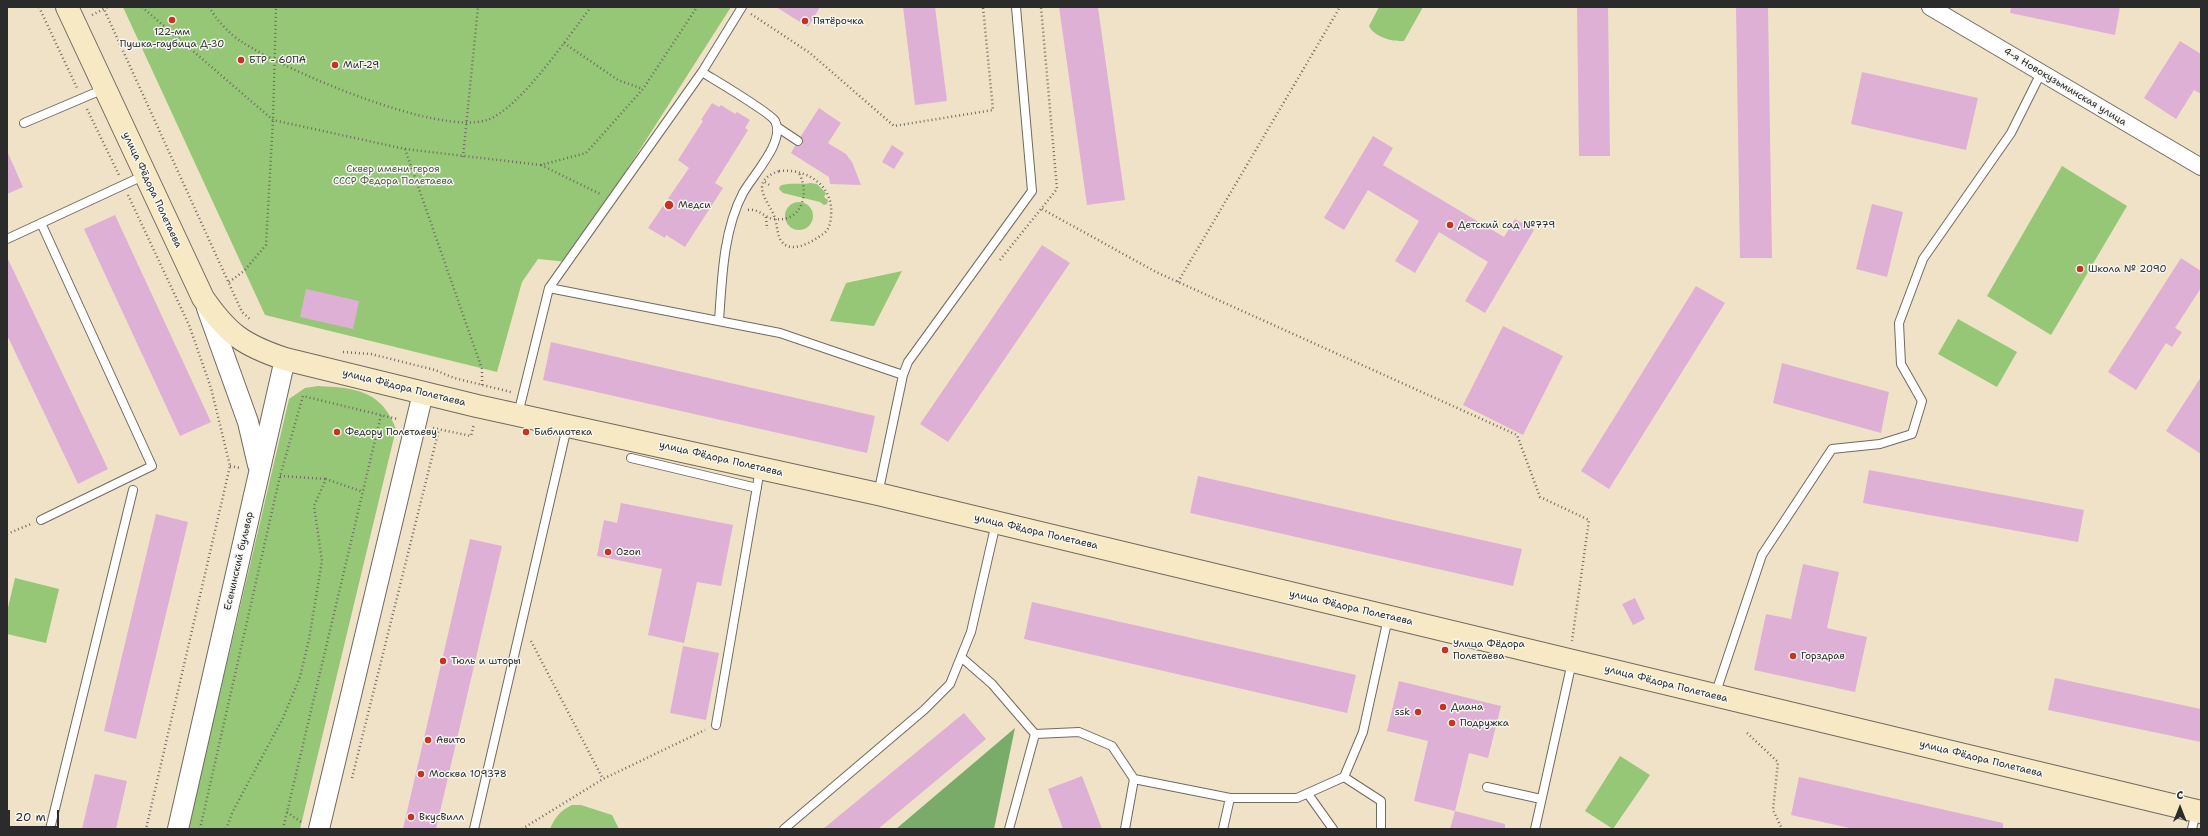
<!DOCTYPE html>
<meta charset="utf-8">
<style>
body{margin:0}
#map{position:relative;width:2208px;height:836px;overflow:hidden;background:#f0e2c7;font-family:"Shantell Sans",sans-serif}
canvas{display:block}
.frame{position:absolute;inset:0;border:8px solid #2b2b2b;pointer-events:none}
.north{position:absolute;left:2160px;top:788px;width:40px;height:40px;-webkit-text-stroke:3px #f6f6f2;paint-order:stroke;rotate:0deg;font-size:11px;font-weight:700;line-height:16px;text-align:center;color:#2b2b2b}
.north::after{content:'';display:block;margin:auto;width:14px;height:18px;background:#2b2b2b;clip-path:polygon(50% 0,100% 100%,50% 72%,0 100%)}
.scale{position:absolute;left:8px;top:810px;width:51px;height:18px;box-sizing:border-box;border:2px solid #2b2b2b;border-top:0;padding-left:5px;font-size:12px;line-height:14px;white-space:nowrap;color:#2b2b2b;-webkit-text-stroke:3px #f6f6f2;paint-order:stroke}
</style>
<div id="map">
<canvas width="2208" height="836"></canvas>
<div class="frame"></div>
<div class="north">С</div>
<div class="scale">20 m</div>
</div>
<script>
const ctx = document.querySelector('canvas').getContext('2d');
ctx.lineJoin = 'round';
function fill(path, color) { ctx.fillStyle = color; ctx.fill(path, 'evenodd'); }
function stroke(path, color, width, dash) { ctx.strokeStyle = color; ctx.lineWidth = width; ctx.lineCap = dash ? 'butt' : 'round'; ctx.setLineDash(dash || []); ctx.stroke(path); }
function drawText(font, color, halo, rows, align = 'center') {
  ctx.font = font + ' "Shantell Sans",sans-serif'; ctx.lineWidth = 3; ctx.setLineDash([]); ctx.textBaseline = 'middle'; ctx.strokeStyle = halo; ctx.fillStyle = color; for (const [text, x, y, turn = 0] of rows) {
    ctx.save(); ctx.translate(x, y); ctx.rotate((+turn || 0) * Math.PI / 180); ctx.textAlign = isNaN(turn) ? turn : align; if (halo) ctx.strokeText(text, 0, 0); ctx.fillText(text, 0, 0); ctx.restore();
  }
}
fill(new Path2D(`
 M123,7H731L568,262L538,259L522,282L497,372L265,315Z
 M1379,7H1423L1404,41C1393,42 1374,37 1369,26Z
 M2062,166L2127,206L2051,335L1987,296Z
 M810,183L817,184L826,193L824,197L828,200L827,204L824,205L820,202L783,193L779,189L780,186C787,182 801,185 810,183Z
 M785 216a14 14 0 1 1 28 0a14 14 0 1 1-28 0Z
 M902,271L874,326L830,321L846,283Z
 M1958,319L2017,352L1997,387L1938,354Z
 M318,386C356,388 381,390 396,429L300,829H188L289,399L305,388Z
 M15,578L59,589L46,643L7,634V612Z
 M1620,756L1650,775L1613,829L1585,811Z
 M572,805H581L612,815L619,829H550C555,817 560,811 572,805Z`), '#95c777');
fill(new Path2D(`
 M1015,728L994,829H896Z`), '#78ac68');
fill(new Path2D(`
 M776,7H820L808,27Z
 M903,7H935L947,101L915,105Z
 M1059,7H1098L1125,200L1087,205Z
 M1577,7H1608L1610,156H1579Z
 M1736,7H1768L1772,258H1740Z
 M2011,7H2120L2115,35L2010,13Z
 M2180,41L2201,54V94L2194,90L2176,119L2144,98Z
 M1862,72L1978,98L1966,150L1851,124Z
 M712,103L719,107L721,105L735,114L737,112L750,120L745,128L748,130L715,183L723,188L685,247L666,235L665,238L648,228L689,168L678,160L703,121L701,120Z
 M819,108L841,123L828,143L846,154L852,162L861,185L830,184L829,177L791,153L795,146H800L803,144L801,136Z
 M1373,136L1393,148L1383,165L1504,237L1515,219L1534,230L1485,313L1465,301L1488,262L1439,232L1415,273L1395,261L1419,221L1368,190L1344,230L1324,218Z
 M892,145L904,153L894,169L882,162Z
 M7,151L23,187L7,194Z
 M1872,204L1903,212L1887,277L1856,269Z
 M115,215L211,422L180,436L84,229Z
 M1042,245L1070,263L948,442L920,424Z
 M7,257L108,469L78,484L7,335Z
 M2181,258L2201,271V288L2175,328L2182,332L2172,347L2166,343L2136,390L2108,372Z
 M1696,286L1725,303L1609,489L1581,471Z
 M306,289L359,301L353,329L300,317Z
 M1503,326L1563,356L1523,435L1463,405Z
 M551,342L875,416L867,453L543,380Z
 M1782,363L1889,392L1881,433L1773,403Z
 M2201,377V454L2166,431Z
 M1869,470L2084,510L2078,542L1863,503Z
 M1198,476L1522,549L1513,586L1190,513Z
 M621,503L733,525L721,586L697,582L684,643L648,635L662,569L597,556L604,520L617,523Z
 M156,514L188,522L136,739L104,731Z
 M470,539L502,546L436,829H403Z
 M1803,564L1839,572L1827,628L1867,637L1855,692L1754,670L1766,614L1791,619Z
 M1635,598L1645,619L1633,625L1622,604Z
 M1032,602L1356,675L1347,713L1024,639Z
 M683,646L719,653L706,720L670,713Z
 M2055,678L2201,709V742L2048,710Z
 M1399,681L1501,706L1488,758L1469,753L1455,811L1414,801L1428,741L1387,731Z
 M964,713L986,739L878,829H823Z
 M95,774L127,781L116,829H82Z
 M1082,776L1102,829H1063L1048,789Z
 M1799,777L2003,823V829H1854L1791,815Z
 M1455,811L1505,824V829H1450Z`), '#dfb0d6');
const service = new Path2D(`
 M702,72C713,79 771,113 775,121C786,141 753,175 743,193C723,231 722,279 719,321
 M24,123L104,89
 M777,127L798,141
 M41,223L152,466L41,520
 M7,239L145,175
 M549,288L702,72L742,7
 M903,375L908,362L1032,191L1016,7
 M518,414L549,288L780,333L903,375L878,494
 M631,458L757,488
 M961,657L992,684L1035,734L1079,732L1112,746L1134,779L1230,798H1297L1344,777L1363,732L1388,618
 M1715,695L1762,555L1832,449L1880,444L1912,434L1922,401L1901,364L1899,323L1923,259L2011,133L2041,73
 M716,725L760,469
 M1344,777L1381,801V829
 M1487,787L1541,799
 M1308,794L1333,829
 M50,829L133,490
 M474,829L567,427
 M784,829L924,710L950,684L971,632L996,523
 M1009,829L1035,734
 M1125,829L1134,779
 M1223,829L1230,798
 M1535,829L1572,662
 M2192,829L2196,812`);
const minor = new Path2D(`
 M1930,7L2201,167`);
const tertiary = new Path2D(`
 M207,308L248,422L258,465
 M178,829L285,359
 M319,829L423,393`);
const secondary = new Path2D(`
 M67,7L203,298C228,334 243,345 285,359L477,406L878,494L2201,812`);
stroke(service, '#706b62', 10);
stroke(minor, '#706b62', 18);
stroke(tertiary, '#706b62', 22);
stroke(secondary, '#706b62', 24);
stroke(new Path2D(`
 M39,7L77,88
 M103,7L242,312L251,320
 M142,7L273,120L405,149L541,165L586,153L643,89L697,7
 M209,7C216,19 230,35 242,42C287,71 437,136 487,120C520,109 569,35 591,7
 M751,14L810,53L894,126L993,110L983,7
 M92,15L108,7
 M564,43L618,80L643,89
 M87,109L119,175
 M405,149L482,369V385
 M463,157L478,7
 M541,165L600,194
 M779,171C807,168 834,186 831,215C831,222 829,230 823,234C812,242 789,256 780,239C777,233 777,224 775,218C769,201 747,182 779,171Z
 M765,182L771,186
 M128,195L189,325L211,388L230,466L146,829
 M1042,209L1156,272L1517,435L1540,497L1589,520L1572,641
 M748,210C759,208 764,218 774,219C802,223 810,193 799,173
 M766,217L767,229
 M1000,260L1057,189L1041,7
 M229,282L244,271L266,245L273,120L276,7
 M1178,282L1340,7
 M343,352L371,354L435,370L454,378L511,392
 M433,428L471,436L474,424
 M230,466L240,468
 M280,476L326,479
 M7,534L31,524
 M531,641L603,779
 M1747,733L1778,762L1773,810L1782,829
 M352,778L439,429
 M287,812L301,822
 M200,829L280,476L303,396L397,419
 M226,829L233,811L283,718L300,677L309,639L322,561L314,506L326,479L363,492
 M283,829L381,415
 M522,829L603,779L705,730`), '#706b62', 2.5, [1, 3]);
stroke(service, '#fff', 8);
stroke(minor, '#fff', 16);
stroke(tertiary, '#fff', 20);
stroke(secondary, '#f6e9c3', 22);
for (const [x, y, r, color] of [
 [172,20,4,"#c8321e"],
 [805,21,4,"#c8321e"],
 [241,60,4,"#c8321e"],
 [335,65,4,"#c8321e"],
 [669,205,5,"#c8321e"],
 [1450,225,4,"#c8321e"],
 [2080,269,4,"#c8321e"],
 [337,432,4,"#c8321e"],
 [526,432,4,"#c8321e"],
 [608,552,4,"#c8321e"],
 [1445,650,4,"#c8321e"],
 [1793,656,4,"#c8321e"],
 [443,661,4,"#c8321e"],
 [1443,707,4,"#c8321e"],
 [1418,712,4,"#c8321e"],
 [1452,723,4,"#c8321e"],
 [428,740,4,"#c8321e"],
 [421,774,4,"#c8321e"],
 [411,817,4,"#c8321e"]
]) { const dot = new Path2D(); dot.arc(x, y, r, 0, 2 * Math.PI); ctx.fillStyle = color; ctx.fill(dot); stroke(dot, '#f6f6f2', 1.5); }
drawText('10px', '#2b2b2b', '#f6f6f2', [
 ["Пятёрочка",813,21],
 ["122-мм",172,32,"center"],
 ["Пушка-гаубица Д-30",172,44,"center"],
 ["БТР - 60ПА",249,60],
 ["МиГ-29",343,65],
 ["Медси",678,205],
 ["Детский сад №779",1458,225],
 ["Школа № 2090",2088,269],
 ["Федору Полетаеву",345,432],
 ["Библиотека",534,432],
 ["Ozon",616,552],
 ["Улица Фёдора",1453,644],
 ["Полетаева",1453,656],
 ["Горздрав",1801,656],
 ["Тюль и шторы",451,661],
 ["Диана",1451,707],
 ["ssk",1410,712,"right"],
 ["Подружка",1460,723],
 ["Авито",436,740],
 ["Москва 109378",429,774],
 ["ВкусВилл",419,817]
], 'left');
drawText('10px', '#2b2b2b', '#f6f6f2', [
 ["4-я Новокузьминская улица",2065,87,31],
 ["улица Фёдора Полетаева",152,190,65],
 ["улица Фёдора Полетаева",404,388,14],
 ["улица Фёдора Полетаева",721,459,13],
 ["улица Фёдора Полетаева",1036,532,13],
 ["Есенинский бульвар",239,561,-77],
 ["улица Фёдора Полетаева",1351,608,13],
 ["улица Фёдора Полетаева",1666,684,14],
 ["улица Фёдора Полетаева",1981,759,14]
]);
drawText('10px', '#4b5a42', '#f6f6f2', [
 ["Сквер имени героя",393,169],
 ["СССР Федора Полетаева",393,181]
]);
</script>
